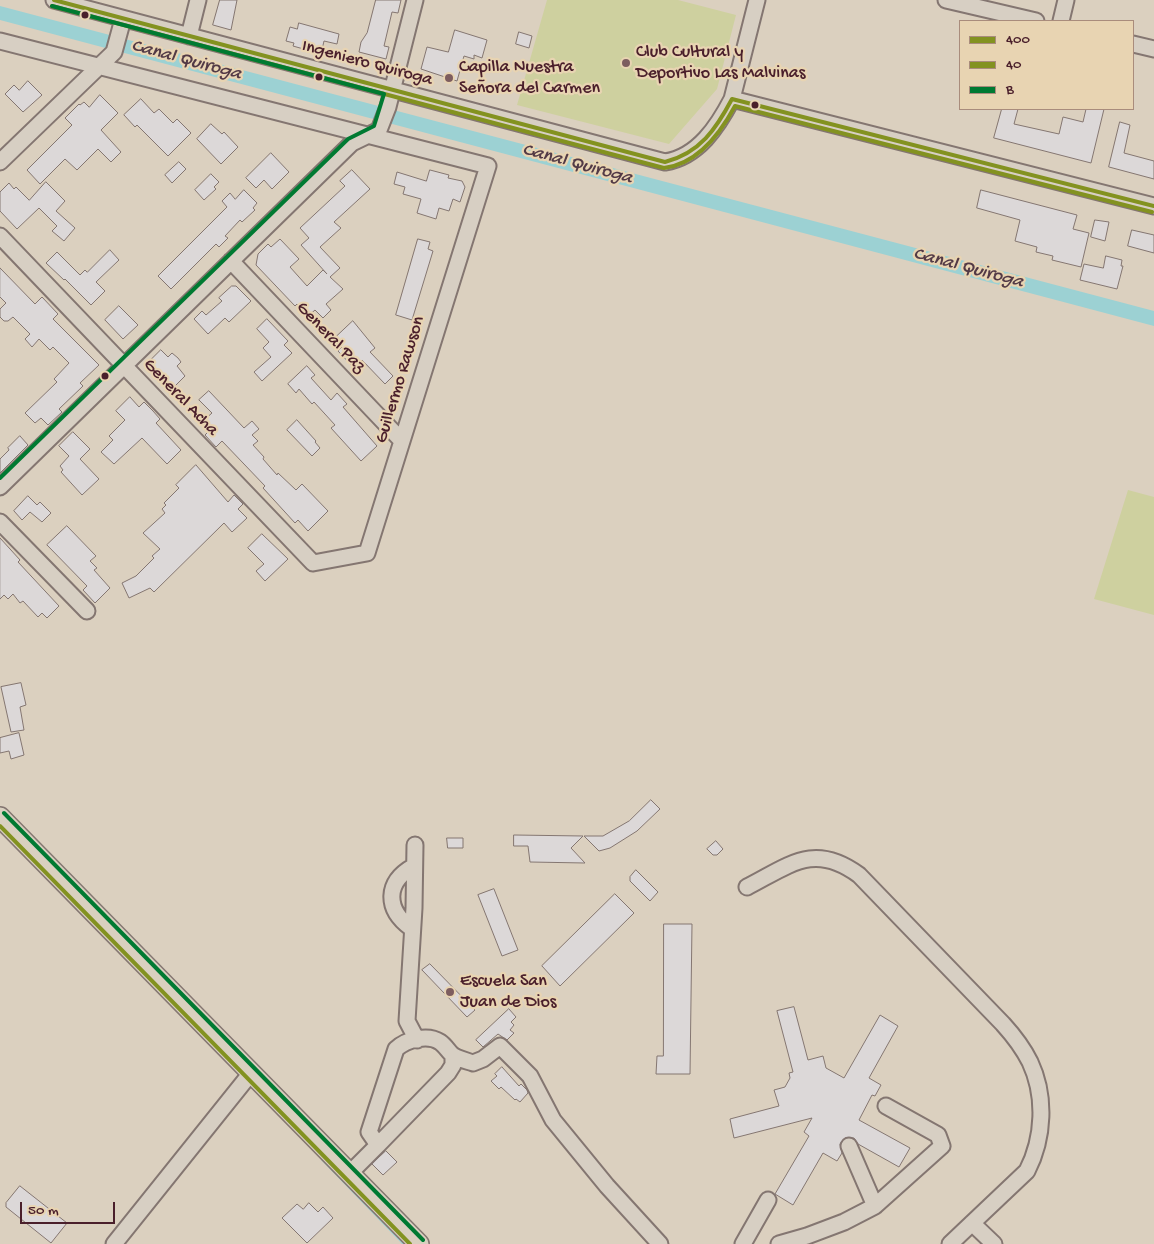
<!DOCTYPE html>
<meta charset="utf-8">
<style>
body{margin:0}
#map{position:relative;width:1154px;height:1244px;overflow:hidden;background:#dbd0bf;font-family:"Gochi Hand",sans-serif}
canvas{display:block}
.legend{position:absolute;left:959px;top:20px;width:175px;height:90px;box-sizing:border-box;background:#e8d4b2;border:1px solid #a98c7c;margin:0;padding:6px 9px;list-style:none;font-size:15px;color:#4a1f2b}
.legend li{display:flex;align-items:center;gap:10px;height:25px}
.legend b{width:25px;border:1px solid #a98c7c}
.scale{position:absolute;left:20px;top:1202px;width:95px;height:22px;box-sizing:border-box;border:2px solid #4a1f2b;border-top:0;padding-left:6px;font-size:15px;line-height:18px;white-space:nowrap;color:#4a1f2b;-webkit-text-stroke:4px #e8d4b2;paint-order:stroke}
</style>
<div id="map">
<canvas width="1154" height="1244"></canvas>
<ul class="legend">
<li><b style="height:6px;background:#839220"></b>400</li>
<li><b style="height:6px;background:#839220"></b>40</li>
<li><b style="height:6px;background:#007a32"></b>B</li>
</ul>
<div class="scale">50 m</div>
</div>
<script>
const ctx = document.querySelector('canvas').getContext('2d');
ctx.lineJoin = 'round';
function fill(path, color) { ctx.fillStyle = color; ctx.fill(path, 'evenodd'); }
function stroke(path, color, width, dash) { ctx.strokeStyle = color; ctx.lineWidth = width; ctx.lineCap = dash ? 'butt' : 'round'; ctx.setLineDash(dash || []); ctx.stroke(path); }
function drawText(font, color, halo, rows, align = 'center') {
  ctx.font = font + ' "Gochi Hand",sans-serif'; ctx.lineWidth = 4.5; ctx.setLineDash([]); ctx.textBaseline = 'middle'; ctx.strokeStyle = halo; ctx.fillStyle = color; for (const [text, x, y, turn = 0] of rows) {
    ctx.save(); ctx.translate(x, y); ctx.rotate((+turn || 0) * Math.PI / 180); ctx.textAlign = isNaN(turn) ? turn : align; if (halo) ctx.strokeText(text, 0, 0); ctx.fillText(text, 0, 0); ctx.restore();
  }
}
fill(new Path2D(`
 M547,0H678L736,15L717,89L669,144L517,105Z
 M1128,490L1154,497V615L1094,599Z`), '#ced09f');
fill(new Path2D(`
 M0,6L1154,311V326L0,20Z`), '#9cd1d3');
stroke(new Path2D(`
 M323,1159L405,1244`), '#9cd1d3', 4);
const building = new Path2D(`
 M220,0H237L231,30L213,25Z
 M376,0H401L398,13L392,12L384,46L389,47L386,59L359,52L361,42L367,33Z
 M299,23L339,34L337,44L324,41L321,54L293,46L294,43L286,41L290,27L297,29Z
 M455,30L487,40L482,58L474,55V59L464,56L457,81L421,69L427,47L448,52Z
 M519,32L532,36L529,48L516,44Z
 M28,81L42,95L23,112L5,94L14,85L19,90Z
 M100,95L118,113L101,130L121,152L111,162L98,149L77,170L65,159L40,184L27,170L72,125L65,118L79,104L80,105L84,102L89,107Z
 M141,99L154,113L159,109L173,123L177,119L191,133L168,156L137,125L135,127L124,115Z
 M1002,109H1018L1014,124L1059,134L1063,117L1083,122L1086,109H1104L1091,163L994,138Z
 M1120,122L1130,125L1124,153L1154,161V179L1109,167Z
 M211,124L222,134L224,132L238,147L221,164L197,139Z
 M271,153L289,172L272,189L264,180L256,188L246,178Z
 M179,162L186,169L172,183L165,175Z
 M352,170L370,189L334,222L341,228L320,247L340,268L330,277L343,289L326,304L331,310L323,318L315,310L308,316L297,304L295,306L256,265L258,254L268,244L271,247L280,239L299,259L290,267L307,286L323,270L327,274L301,245L309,238L300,228L345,186L340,181Z
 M430,170L449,175L448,178L462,181L465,187L460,202L453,199L449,211L439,208L436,219L417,213L421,199L403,194L405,187L394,184L397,172L426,181Z
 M211,174L219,182L214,187L216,189L204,200L195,190Z
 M46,182L65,201L56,211L75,228L64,241L52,231L57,226L39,208L17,229L0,211V192L9,183L14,189L16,187L29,200Z
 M244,190L257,203L253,208L255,210L242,222L240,220L225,236L228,238L219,247L216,244L171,289L158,276L227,207L222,201L230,193L235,199Z
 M981,190L1077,215L1073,229L1089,233L1081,267L1052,260L1053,256L1036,252L1037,247L1015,241L1020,220L977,208Z
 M1095,220L1109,222L1105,241L1091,237Z
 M1132,230L1154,235V253L1128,246Z
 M418,239L430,242L428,249L433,251L412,320L396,315Z
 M110,250L119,260L96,282L105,291L91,305L65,279L64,280L46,263L57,252L80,275L85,270L87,272Z
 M1106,256L1122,260L1121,266H1123L1117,289L1080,280L1084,264L1103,268Z
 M0,268L35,304L42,297L58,314L53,319L99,365L80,383L83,386L59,409L62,412L48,425L41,418L35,423L25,413L57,382L54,379L69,363L53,347L50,350L39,339L32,347L25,339L30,334L13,317L8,321H4L0,317V309L6,303L0,297Z
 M232,286H236L251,301L229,322L225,318L208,334L194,319L202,311L206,315L222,301L219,298Z
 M119,306L138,325L123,339L105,320Z
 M267,319L288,341L284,345L292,353L262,381L254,372L271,357L263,348L269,342L257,329Z
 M353,321L375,348L370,352L393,376L385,384L362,360L354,368L338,351L342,347L334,339Z
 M161,350L168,357L172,353L178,358L181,362L177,366L185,376L171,390L147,364Z
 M307,366L315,375L311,378L331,400L337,393L347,404L343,407L377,446L361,461L331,428L335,425L314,402L312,404L299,389L296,393L288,384Z
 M209,391L244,428L252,421L259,429L252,435L258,441L253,445L264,457L263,459L277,475L278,473L296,490L302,484L328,511L308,531L298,520L295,523L263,488L265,486L222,441L216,447L205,435L210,430L203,421L212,413L199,400Z
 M130,397L139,407L144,402L153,411L160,419L156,423L181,450L167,464L142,438L114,464L101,452L113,440L109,436L125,420L116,411Z
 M297,420L316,441L315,442L320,448L312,456L287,430Z
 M73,432L90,449L80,459L99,479L82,495L61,472L63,470L60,466L69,456L59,446Z
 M20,436L28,445L0,473V459L9,450L8,448Z
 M196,465L228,502L234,495L243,504L238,509L247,518L232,532L224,523L154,592L150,588L129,598L122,583L136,576L154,558L152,556L160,549L143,533L165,513L162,509L166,505L164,503L179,488L176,485Z
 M28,496L37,505L40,502L51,513L42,522L30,512L22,520L14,511Z
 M67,526L96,556L90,561L97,568L94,570L110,588L95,603L83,590L87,586L47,545Z
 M262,534L288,559L265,581L256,571L264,564L248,548Z
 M0,538L20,560L18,562L59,606L47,618L42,613L38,617L23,601L20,603L13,594L8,599L4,595L0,599Z
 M21,683L26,705L20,707L24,730L11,732L1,687Z
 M19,733L24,755L11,759L9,751L0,753V738Z
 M651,800L660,809L637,831L610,848L599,851L584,836H603L629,821Z
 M514,835L583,836L571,848L585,863L530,862L528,846H514Z
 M447,838H463V848H448Z
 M716,841L723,849L717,855H713L707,849Z
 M636,870L658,892L650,901L630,881V877Z
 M494,889L518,950L502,956L478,895Z
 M615,894L634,913L560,986L542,966Z
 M664,924H692L690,1074H656L657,1056H663Z
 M430,964L475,1010L467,1017L422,970Z
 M794,1007L808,1060L823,1056L826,1068L844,1078L880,1015L898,1026L869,1078L881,1085L875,1096L872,1095L859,1120L910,1148L899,1167L858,1144L854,1138H845L840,1144L842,1153L837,1161L823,1153L793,1205L775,1194L809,1136L804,1132L812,1118L734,1138L730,1119L779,1106L774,1090L785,1087L790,1078L789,1073L793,1072L777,1011Z
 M509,1009L516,1017L511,1022L514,1025L510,1030L514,1033L507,1040L498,1034L483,1047L476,1040Z
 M502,1067L519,1086L521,1084L527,1090L528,1093L520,1102L516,1099L515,1100L501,1087L499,1089L491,1081L497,1076L495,1074Z
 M386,1151L397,1162L383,1175L372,1164Z
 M20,1186L67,1223L51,1243L6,1207V1203Z
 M309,1203L318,1212L323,1207L333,1218L307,1243L282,1218L297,1204L303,1209Z`);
fill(building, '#dcd8d8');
stroke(building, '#847671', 1);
const minor = new Path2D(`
 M54,0L665,162C698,157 718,126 732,99L757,0
 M946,0L1036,21
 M1061,21L1066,0
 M189,36L198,0
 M0,41L488,166L367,553L313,563L0,236
 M1133,44L1154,49
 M732,99L1154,206
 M0,162L114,52L123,19
 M231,261L402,441
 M0,487L352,143L379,130L388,107L415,0
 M0,522L87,611
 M415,845L414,908L407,1021L417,1040
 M747,887C790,865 814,842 859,875L1003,1024C1013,1035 1023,1048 1030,1062C1046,1096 1044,1138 1027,1171L950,1244
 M411,928C385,909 385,882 414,866
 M453,1056V1065L448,1073L378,1145L369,1132L396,1049C407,1039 428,1034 440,1042C446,1046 449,1053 454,1056C459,1059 467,1061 473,1063L483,1059L500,1046L530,1076L553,1120L607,1186L660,1244
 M849,1146L875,1206
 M350,1173L378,1145
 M972,1223L994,1244
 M114,1244L251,1073
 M743,1244L768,1200
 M779,1244L807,1236L844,1222L875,1206L942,1146L938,1135L886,1106`);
const major = new Path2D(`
 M0,817L419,1244`);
stroke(minor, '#847671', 19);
stroke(major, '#847671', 22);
stroke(minor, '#d7cfc3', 15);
stroke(major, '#d9d0bf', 19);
stroke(new Path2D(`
 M54,0L665,162C700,153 716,129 732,99
 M732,99L1154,206`), '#839220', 4);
stroke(new Path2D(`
 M52,6L664,168C698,164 720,134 735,106L1152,212
 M0,826L410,1244`), '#839220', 4);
stroke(new Path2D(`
 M0,478L348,139L374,126L384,94L52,6
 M4,813L423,1240`), '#007a32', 4);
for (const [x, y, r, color] of [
 [85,15,4.5,"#4a1f2b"],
 [626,63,5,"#7d5d5f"],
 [319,77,4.5,"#4a1f2b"],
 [449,78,5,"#7d5d5f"],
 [755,105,4.5,"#4a1f2b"],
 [105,376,4.5,"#4a1f2b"],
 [450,992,5,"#7d5d5f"]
]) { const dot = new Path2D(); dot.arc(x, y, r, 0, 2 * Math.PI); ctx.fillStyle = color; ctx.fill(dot); stroke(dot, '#e8d4b2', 2); }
drawText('18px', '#4a1f2b', '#e8d4b2', [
 ["Club Cultural y",636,53],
 ["Deportivo Las Malvinas",636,74],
 ["Capilla Nuestra",459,68],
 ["Señora del Carmen",459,89],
 ["Escuela San",460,982],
 ["Juan de Dios",460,1003]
], 'left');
drawText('18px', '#4a1f2b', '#e8d4b2', [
 ["Ingeniero Quiroga",367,64,15],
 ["General Paz",330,338,46],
 ["Guillermo Rawson",401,380,-73],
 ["General Acha",180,398,46]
]);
drawText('italic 19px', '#523a46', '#e8d4b2', [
 ["Canal Quiroga",186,61,15],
 ["Canal Quiroga",577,165,15],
 ["Canal Quiroga",968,269,15]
]);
</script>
